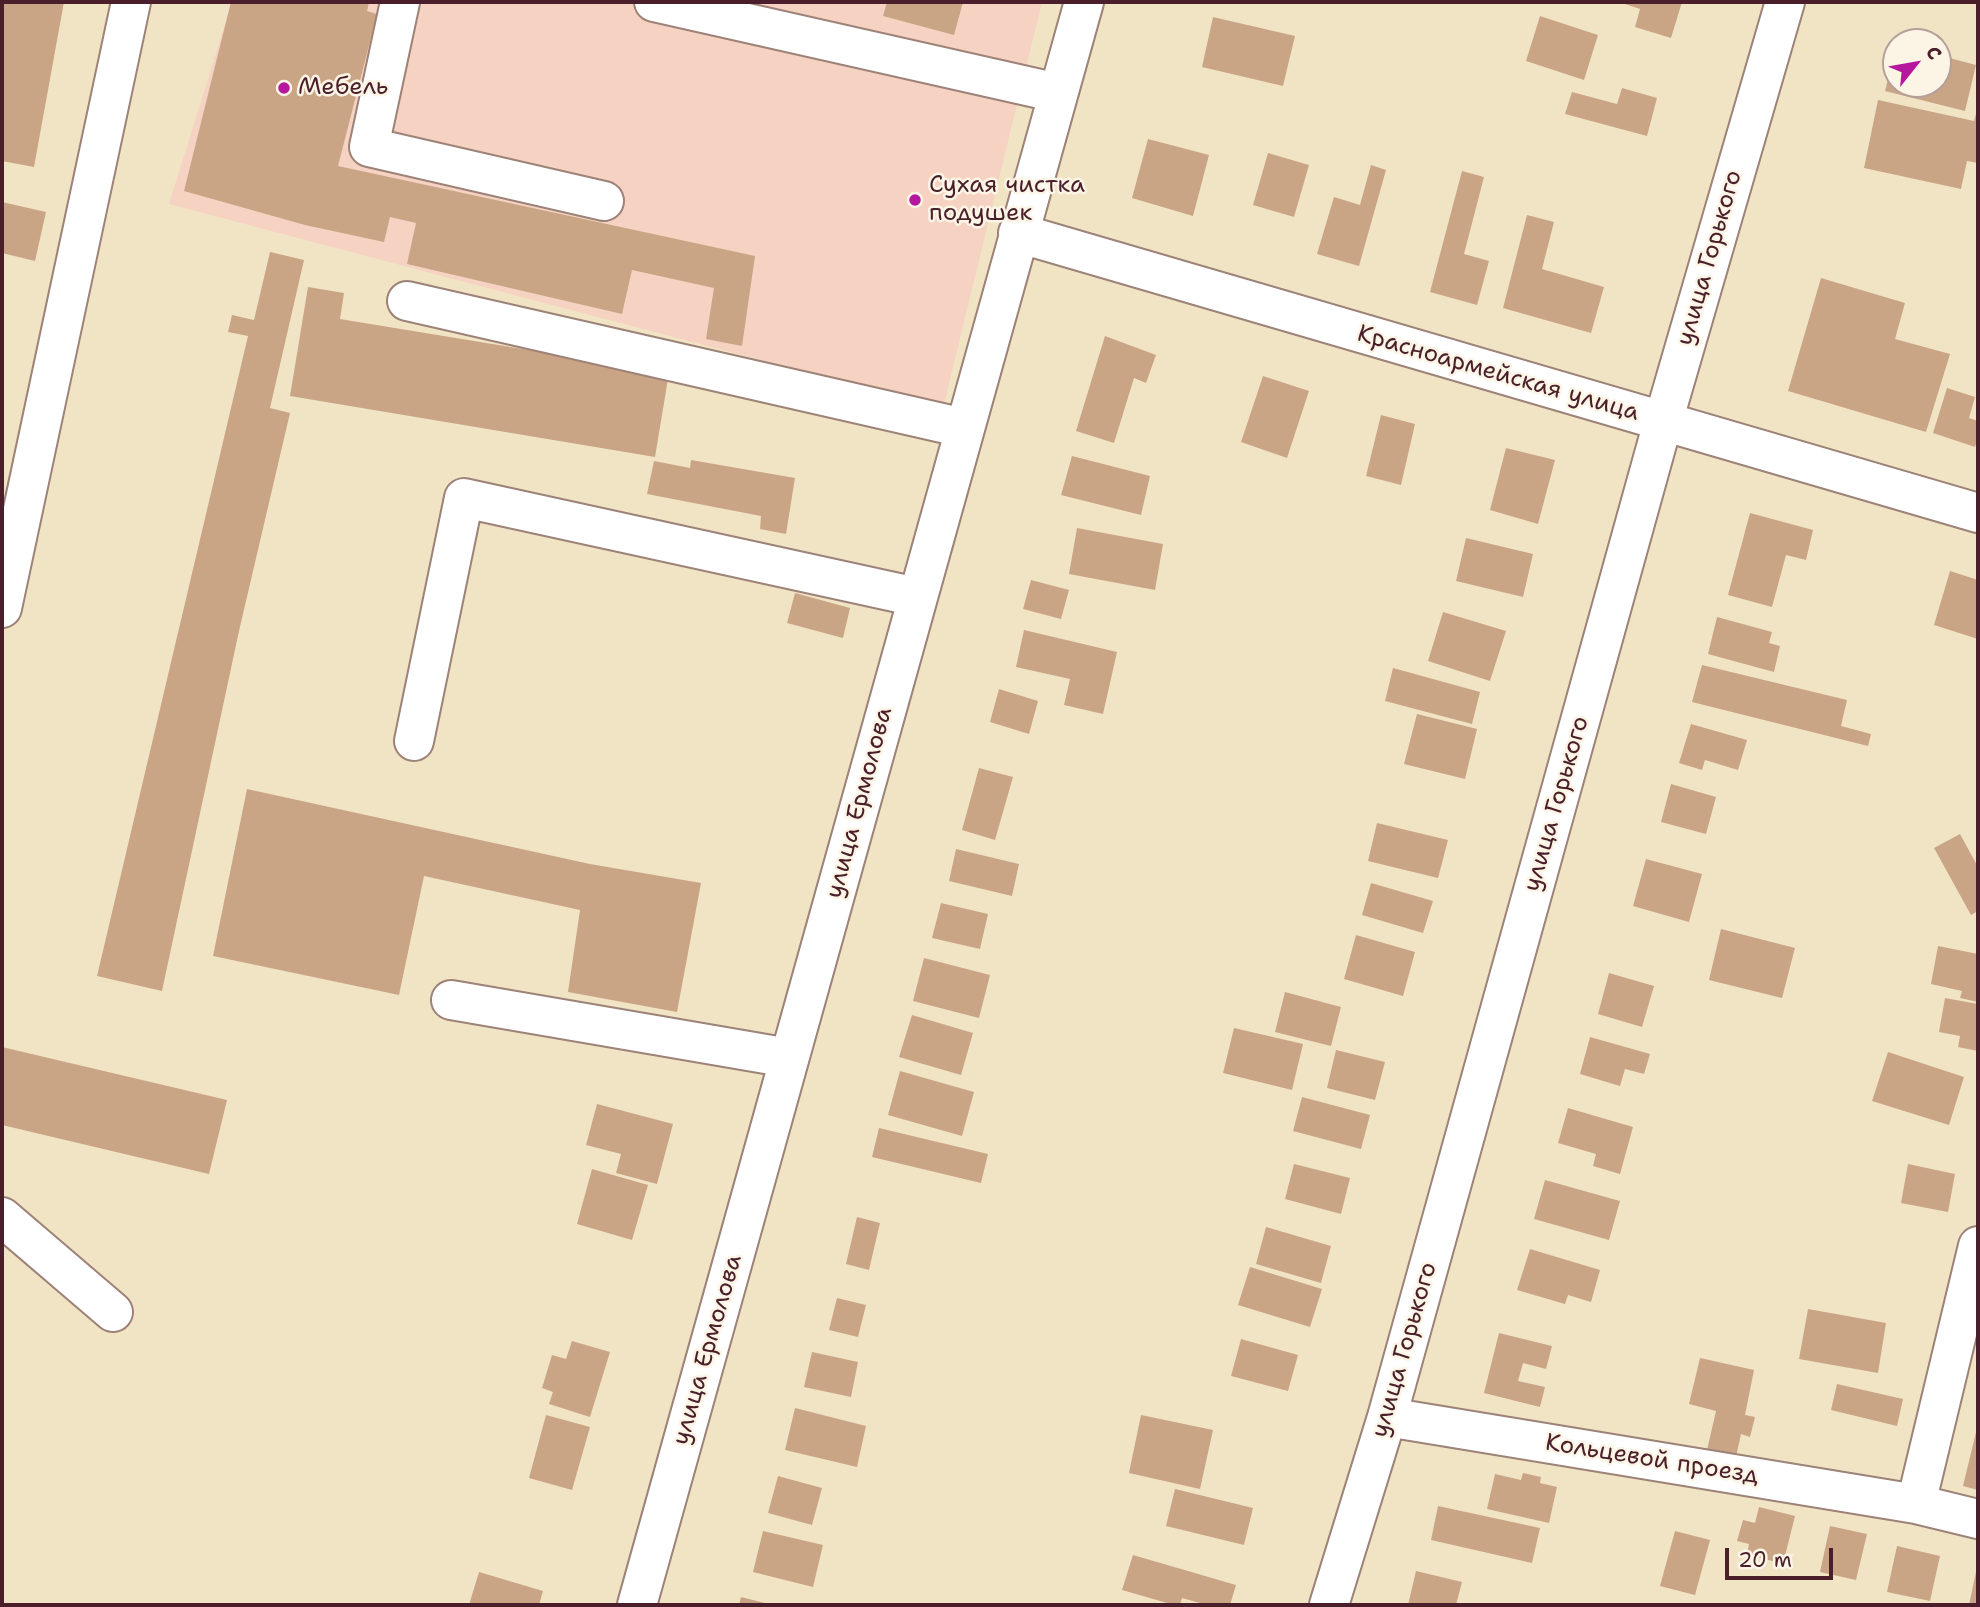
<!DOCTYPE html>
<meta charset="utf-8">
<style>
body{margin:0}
#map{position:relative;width:1980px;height:1607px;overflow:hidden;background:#f0e4c5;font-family:"Shantell Sans",sans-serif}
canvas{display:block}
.frame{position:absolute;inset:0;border:4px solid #4a1f2b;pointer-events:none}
.north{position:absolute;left:1882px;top:28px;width:70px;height:70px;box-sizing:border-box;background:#fcf5e5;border:2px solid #b59f9b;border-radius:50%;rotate:59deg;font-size:19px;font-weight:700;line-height:28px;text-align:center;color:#4a1f2b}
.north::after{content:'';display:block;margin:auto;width:24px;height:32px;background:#b5179e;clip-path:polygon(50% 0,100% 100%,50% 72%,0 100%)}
.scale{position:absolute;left:1725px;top:1548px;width:108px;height:32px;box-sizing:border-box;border:4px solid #4a1f2b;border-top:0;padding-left:9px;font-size:21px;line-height:24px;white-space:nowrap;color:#4a1f2b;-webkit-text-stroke:5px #fcf5e5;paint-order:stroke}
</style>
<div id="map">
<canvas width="1980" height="1607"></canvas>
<div class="frame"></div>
<div class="north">С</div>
<div class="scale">20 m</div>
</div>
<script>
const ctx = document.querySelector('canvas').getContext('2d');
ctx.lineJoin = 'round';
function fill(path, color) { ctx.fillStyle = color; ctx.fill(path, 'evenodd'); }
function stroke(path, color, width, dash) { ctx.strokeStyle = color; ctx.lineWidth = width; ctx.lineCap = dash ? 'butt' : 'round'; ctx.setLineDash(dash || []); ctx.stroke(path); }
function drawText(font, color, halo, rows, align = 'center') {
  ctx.font = font + ' "Shantell Sans",sans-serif'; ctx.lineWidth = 5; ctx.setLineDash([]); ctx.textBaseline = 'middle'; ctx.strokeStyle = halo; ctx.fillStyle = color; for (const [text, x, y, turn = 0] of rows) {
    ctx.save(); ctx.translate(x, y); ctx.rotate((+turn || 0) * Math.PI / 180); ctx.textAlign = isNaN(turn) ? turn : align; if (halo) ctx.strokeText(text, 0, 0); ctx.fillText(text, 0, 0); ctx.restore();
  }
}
fill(new Path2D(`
 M232,2H1042L943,408L169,204Z`), '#f5d2c2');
fill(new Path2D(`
 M2,2H64L34,167L2,161Z
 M231,2H369L367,11L377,14L338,166L755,256L742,346L706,339L714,288L632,270L622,314L407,264L416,223L390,217L384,242L305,225L184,191Z
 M887,2H963L954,35L883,16Z
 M1619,2H1682L1671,38L1635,27L1640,9Z
 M1540,16L1598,35L1584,80L1526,61Z
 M1213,17L1295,36L1283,86L1202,67Z
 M1895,51L1896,84H1938V55L1976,65L1965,111L1885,91Z
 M1622,88L1657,98L1647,136L1565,114L1572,92L1617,104Z
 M1878,100L1974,121L1978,107V163L1967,161L1961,189L1864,168Z
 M1148,139L1209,155L1193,216L1132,198Z
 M1268,153L1309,165L1294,217L1253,205Z
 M1371,165L1386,170L1359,266L1317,254L1334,197L1360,205Z
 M1462,171L1484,177L1464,254L1489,261L1477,305L1430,292Z
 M2,202L46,212L35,261L2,253Z
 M1527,215L1554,222L1542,269L1604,287L1591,333L1503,308Z
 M270,252L304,260L270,408L290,413L239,631L162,991L97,976L248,336L228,332L232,315L254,320Z
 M1821,278L1905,303L1895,339L1950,354L1926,432L1788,391Z
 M308,287L344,293L340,319L669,373L655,457L290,396Z
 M1105,336L1156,355L1146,383L1134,378L1114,443L1076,431Z
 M1263,376L1309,391L1287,458L1241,442Z
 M1947,388L1975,397L1969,418L1978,421V437L1975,447L1933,433Z
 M1381,415L1415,424L1401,485L1366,476Z
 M1506,448L1555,460L1538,524L1490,510Z
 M1072,456L1150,476L1141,515L1061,495Z
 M691,460L795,478L786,534L760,529L761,516L647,494L654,461L690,468Z
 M1750,513L1813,530L1806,560L1786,555L1772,607L1728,595Z
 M1077,528L1163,544L1155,590L1069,574Z
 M1466,538L1533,554L1523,597L1456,581Z
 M1950,571L1978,580V639L1934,625Z
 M1031,580L1069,590L1061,619L1023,609Z
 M795,593L850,608L843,638L787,623Z
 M1443,612L1506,631L1490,681L1428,661Z
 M1717,617L1772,632L1769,643L1780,646L1774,672L1708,654Z
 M1024,630L1117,652L1103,714L1064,705L1070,679L1016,667Z
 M1702,665L1847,700L1841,726L1871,734L1868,746L1692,702Z
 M1393,668L1480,692L1472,724L1385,701Z
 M999,689L1038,701L1029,734L990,722Z
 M1417,714L1477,729L1465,779L1404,764Z
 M1691,724L1747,740L1738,770L1705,760L1702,770L1679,763Z
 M979,768L1013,777L995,840L962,830Z
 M1671,784L1716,797L1706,834L1661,822Z
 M247,789L590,864L701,883L677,1012L568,992L580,910L424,876L399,995L213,956Z
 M1377,823L1448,840L1438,878L1368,861Z
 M1960,834L1978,867V911L1971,915L1934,848Z
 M956,849L1019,864L1012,896L949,881Z
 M1646,859L1702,874L1689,922L1633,906Z
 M1371,883L1433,901L1423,933L1362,915Z
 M941,903L988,914L980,949L932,938Z
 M1721,929L1795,948L1782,998L1709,980Z
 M1356,935L1415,952L1403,996L1344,979Z
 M1938,946L1978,954V1002L1960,998L1962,991L1931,984Z
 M924,958L990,975L979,1018L913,1001Z
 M1609,973L1654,986L1642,1027L1598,1014Z
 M1285,992L1341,1007L1331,1046L1275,1032Z
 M1945,998L1978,1004V1051L1958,1047L1960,1036L1939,1032Z
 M912,1015L973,1033L961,1075L899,1057Z
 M1234,1028L1303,1044L1292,1090L1223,1073Z
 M1590,1037L1650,1054L1644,1074L1625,1069L1620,1086L1580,1074Z
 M2,1047L227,1100L209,1174L2,1125Z
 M1336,1050L1385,1062L1375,1100L1327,1088Z
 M1888,1052L1964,1077L1949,1125L1872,1101Z
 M900,1071L974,1092L962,1136L888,1115Z
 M1302,1097L1370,1115L1361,1149L1293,1131Z
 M597,1104L673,1124L657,1184L616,1173L621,1154L586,1145Z
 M1568,1108L1633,1127L1620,1174L1593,1166L1596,1154L1558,1143Z
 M879,1128L988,1154L981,1183L872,1157Z
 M1294,1164L1350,1178L1341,1214L1285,1199Z
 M1908,1164L1955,1174L1948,1212L1901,1203Z
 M592,1169L648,1185L632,1240L577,1224Z
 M1545,1180L1620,1201L1609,1240L1534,1219Z
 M857,1217L880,1223L869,1270L846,1264Z
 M1266,1227L1331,1246L1321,1283L1256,1264Z
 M1530,1249L1600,1270L1591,1302L1568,1295L1565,1304L1517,1290Z
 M1250,1267L1322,1289L1310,1327L1238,1305Z
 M837,1298L866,1305L858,1337L829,1330Z
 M1808,1309L1886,1323L1878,1373L1799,1359Z
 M1499,1333L1552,1346L1546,1369L1523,1363L1518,1381L1545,1387L1540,1407L1484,1393Z
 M1241,1339L1298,1355L1288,1391L1231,1376Z
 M572,1341L610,1352L590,1417L549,1404L553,1392L542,1388L552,1355L566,1359Z
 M812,1352L858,1362L851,1397L804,1387Z
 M1700,1358L1754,1370L1745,1415L1755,1417L1750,1437L1741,1434L1736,1457L1707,1450L1716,1411L1689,1404Z
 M1837,1384L1903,1399L1897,1426L1831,1410Z
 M795,1408L866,1426L857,1467L785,1450Z
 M546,1415L590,1427L572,1490L529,1478Z
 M1141,1415L1213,1430L1200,1489L1129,1473Z
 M1977,1428H1978V1490L1963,1486Z
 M1523,1473L1541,1477L1540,1483L1557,1487L1549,1523L1487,1509L1495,1474L1521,1480Z
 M778,1476L822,1488L812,1525L768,1513Z
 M1175,1489L1253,1508L1244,1545L1166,1526Z
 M1438,1506L1540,1528L1532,1563L1431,1540Z
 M1759,1507L1795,1516L1783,1564L1747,1554L1749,1544L1737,1541L1743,1520L1755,1523Z
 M1830,1526L1867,1534L1856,1580L1820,1572Z
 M763,1531L823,1545L813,1587L753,1572Z
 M1675,1531L1710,1540L1695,1595L1660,1586Z
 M1897,1546L1940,1556L1930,1601L1887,1592Z
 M1133,1555L1236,1585L1230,1605H1207L1182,1598L1180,1605H1174L1122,1590Z
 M1977,1567L1978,1605H1969Z
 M1416,1571L1462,1582L1456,1605H1408Z
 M479,1572L543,1591L539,1605H469Z
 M741,1597L769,1604L768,1605H739Z`), '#caa585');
const minor = new Path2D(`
 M400,2L369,147L604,201
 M654,2L1058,93
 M1018,233L1978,513
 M407,301L964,428
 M2,608L131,2
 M414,741L464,498L917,597
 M451,1000L789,1058
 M2,1217L113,1312
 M1387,1417L1916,1504L1978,1246
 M1916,1504L1978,1519
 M637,1605L1084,2
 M1329,1605L1387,1417L1663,422L1785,2`);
stroke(minor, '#9d8278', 42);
stroke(minor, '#fff', 38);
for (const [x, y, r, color] of [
 [284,88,7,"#b5179e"],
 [915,200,7,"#b5179e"]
]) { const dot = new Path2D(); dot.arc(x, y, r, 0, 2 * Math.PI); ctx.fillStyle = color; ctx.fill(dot); stroke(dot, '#fcf5e5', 2.5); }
drawText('24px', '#4a1f2b', '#fcf5e5', [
 ["Мебель",298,88],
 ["Сухая чистка",929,186],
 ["подушек",929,214]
], 'left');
drawText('24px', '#4a1f2b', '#fcf5e5', [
 ["улица Горького",1710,258,-74],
 ["Красноармейская улица",1498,374,16],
 ["улица Ермолова",860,803,-75],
 ["улица Горького",1557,804,-74],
 ["улица Ермолова",708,1350,-74],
 ["улица Горького",1405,1350,-74],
 ["Кольцевой проезд",1652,1460,9]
]);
</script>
